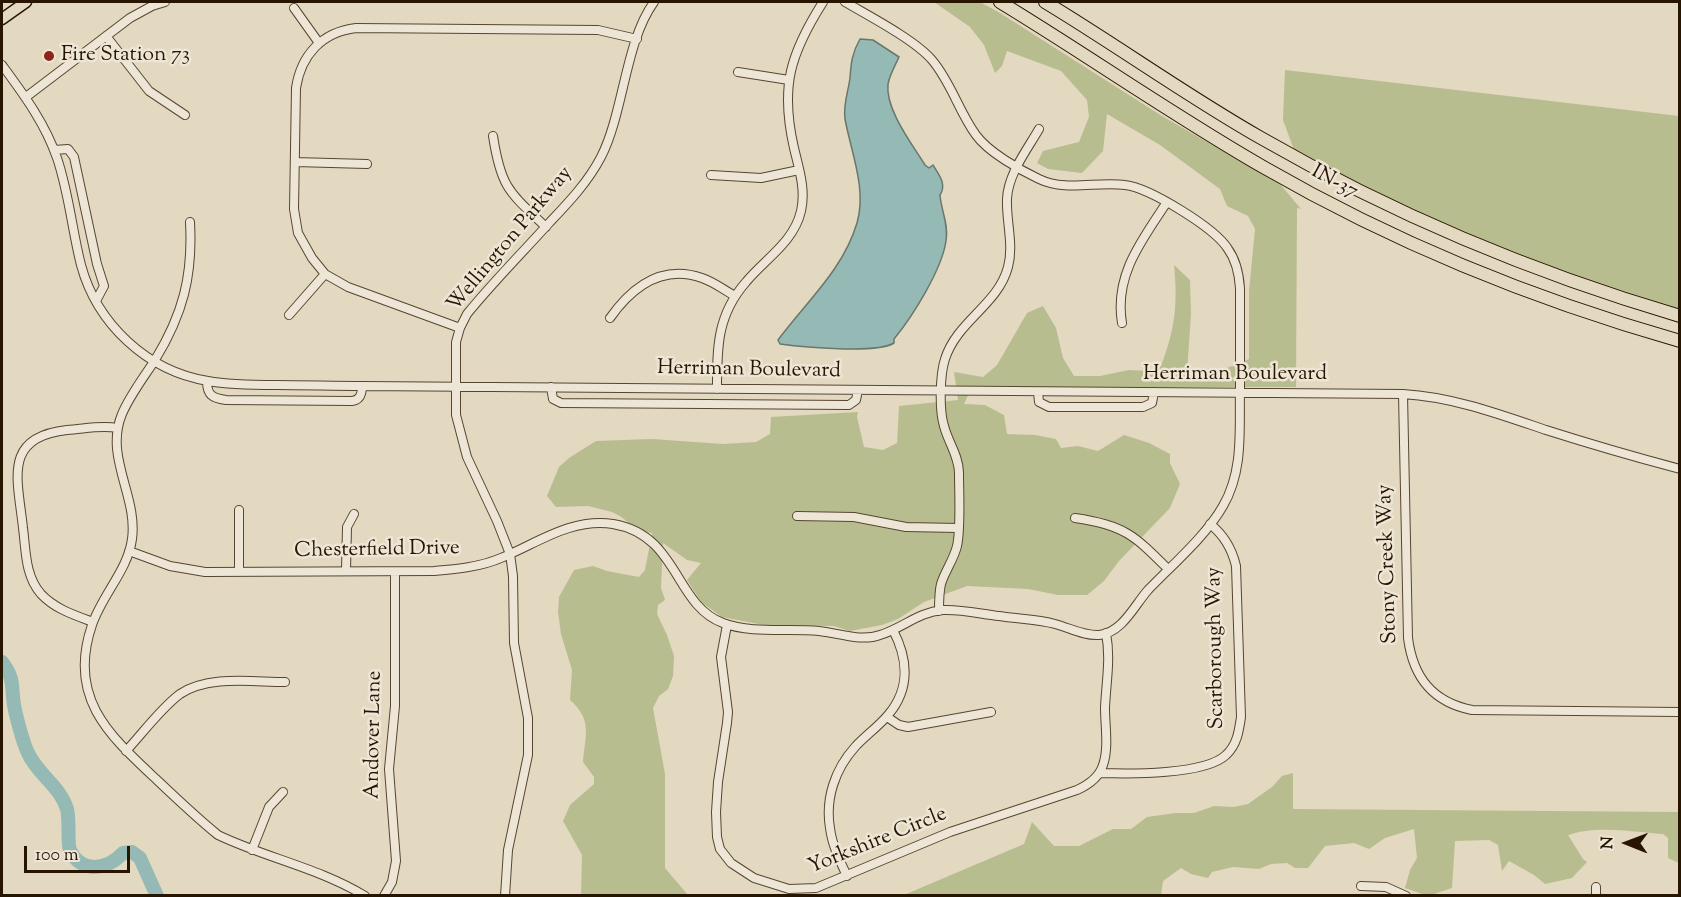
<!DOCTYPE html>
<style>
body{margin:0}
#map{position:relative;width:1681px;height:897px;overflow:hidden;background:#e3d8c0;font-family:"Sorts Mill Goudy",serif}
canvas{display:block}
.frame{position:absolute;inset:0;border:3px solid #271500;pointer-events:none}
.north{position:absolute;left:1597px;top:813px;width:60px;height:60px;-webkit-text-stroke:4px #ede6d6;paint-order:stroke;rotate:271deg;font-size:16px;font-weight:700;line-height:24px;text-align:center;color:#271500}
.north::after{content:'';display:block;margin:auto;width:21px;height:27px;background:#271500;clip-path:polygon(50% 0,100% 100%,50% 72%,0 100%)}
.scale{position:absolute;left:24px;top:846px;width:106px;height:27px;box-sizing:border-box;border:3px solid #271500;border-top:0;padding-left:8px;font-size:18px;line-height:21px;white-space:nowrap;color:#271500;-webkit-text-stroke:4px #ede6d6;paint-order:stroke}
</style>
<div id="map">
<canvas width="1681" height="897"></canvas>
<div class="frame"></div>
<div class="north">N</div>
<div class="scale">100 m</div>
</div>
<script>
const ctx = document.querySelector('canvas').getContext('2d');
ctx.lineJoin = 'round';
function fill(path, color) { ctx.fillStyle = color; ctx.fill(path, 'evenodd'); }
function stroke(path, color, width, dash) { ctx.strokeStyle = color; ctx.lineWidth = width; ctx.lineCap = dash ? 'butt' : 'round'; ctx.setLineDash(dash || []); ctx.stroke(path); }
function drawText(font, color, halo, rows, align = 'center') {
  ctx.font = font + ' "Sorts Mill Goudy",serif'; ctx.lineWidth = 5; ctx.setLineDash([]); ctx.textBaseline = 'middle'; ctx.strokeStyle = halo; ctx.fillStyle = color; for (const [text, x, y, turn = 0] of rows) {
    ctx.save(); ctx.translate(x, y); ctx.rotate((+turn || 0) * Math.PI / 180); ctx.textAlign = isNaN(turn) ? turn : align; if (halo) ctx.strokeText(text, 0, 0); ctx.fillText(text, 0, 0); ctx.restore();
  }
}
fill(new Path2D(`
 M934,2H980L1000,13L1162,116L1280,184L1301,209L1297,208L1296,387H972L964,404L985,405L1004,415L1007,434L1035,435L1056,439L1061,448L1078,446L1098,451L1124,435L1149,443L1170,454V463L1180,484L1170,508L1119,561L1104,581L1087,595H1058L1028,589L967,586L924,602L898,619L882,625L850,631L834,626L764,625L722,617L701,602L687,580L701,563L687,560L663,543L661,588L665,600L658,605L657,614L667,635L674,656L673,676L668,689L659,696L653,708L665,774V868L688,895H581L582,855L563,821L570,805L594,784V777L583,762C585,736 593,720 570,700L572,670L561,634L558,612L559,597L574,570L593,566L607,571L639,577L645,570L652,533L638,530L620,516L612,512L588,506L556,507L547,496L559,467L569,458L596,441L652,439L723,444L756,442L770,434L771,417L858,412L857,417L864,447L883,450L897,443L899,406L958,400L954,372L983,377L997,365L1027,313L1043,306L1056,328L1063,358L1074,376H1100L1129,370L1149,371L1161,366C1175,329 1178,305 1174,265L1190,280L1191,314L1187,373L1210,375L1249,359V291L1255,229L1248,216L1227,206L1220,189L1160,145L1107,114L1103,151L1082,173L1048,169L1037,163L1043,151L1079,142L1089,117L1087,100L1061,71L1007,51L1002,66L995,73L984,45L970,27Z
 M1285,70L1679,116V314L1490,249L1297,158L1283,120Z
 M1293,773V809L1679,812V863L1668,858V838L1663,834C1633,832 1598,825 1568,835L1583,859L1587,862L1572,878L1545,884L1534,875L1509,861L1502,871L1498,845L1489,840L1455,841L1452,888L1428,896L1405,888L1410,870L1417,858L1414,829L1385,838L1369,849L1354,843L1325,846L1308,868H1295L1287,863L1271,864L1259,869L1233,867L1212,872L1208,878L1191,874L1181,868L1163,881L1161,895L1138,894L1134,896L904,895L1024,844L1032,822L1054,846H1079L1113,829H1131L1147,817L1176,813H1194L1214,806L1234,807L1248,804L1272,787L1282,776Z`), '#b8bd8f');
const water = new Path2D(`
 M860,39L873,40L899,57C895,66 890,74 888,84C885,109 912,144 925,165L929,168L933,165C939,175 947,184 940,195C941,210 949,225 946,241C942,269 913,316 894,339V343C877,354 802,347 780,344L778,340C806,302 843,270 857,223C867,189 851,152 845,119C843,104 848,93 850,78C851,63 852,53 860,39Z`);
fill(water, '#95b9b4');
stroke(water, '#69776c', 1.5);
stroke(new Path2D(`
 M2,662C15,679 11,686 14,705C16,716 23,743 28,753C38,775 60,786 67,809C70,820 67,843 70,850C81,874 107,870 123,853L132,852L140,858L157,896`), '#95b9b4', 14);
const minor = new Path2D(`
 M294,8L319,43
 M106,36L149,91L185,115
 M2,65C24,95 45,123 57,158C69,193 72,230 81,265C97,324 147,371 208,381C230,385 253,385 276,385C305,385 334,386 362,386L1403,394C1453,397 1499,414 1546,430C1590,444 1635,457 1680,469
 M738,72L789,80
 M26,97L130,18L152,6L165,2
 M493,136C501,188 509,192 546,227
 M54,150L68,149L74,157L97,264L104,286L96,301
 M295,162L367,164
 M711,175L761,178L799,170
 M190,222C193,276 183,314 155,360C144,377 130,395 122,414C104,457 138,496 132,539C128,570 102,595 92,625C67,698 109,735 157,780C177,799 197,818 218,835C266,858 319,868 365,896
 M289,315L325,274
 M610,318C632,287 662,264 702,278C714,282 724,290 735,296
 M1122,323C1114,275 1142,240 1167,202
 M460,328L348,287L325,274L312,258L298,233L294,209L296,88C301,55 322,32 356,28L598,30L637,39
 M207,381C207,395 212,398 226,400L352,401C360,400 362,394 362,386
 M551,387L553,399L561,403L849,405L856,400L858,390
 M717,389C717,347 717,315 746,282C765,259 794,242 801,211C806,190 799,169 794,148C780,87 790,54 823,2
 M1038,392L1039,402L1049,407H1143L1152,403L1154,392
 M1403,394L1408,638C1413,677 1432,702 1472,710L1680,712
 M797,516L854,517L906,527L958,528
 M1075,518C1124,525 1134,535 1168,569
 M129,551L170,566L205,572L434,571C457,569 480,567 501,558C538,543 570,518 613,524C679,535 674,605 723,623C752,634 788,628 819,631C838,633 861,642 880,635C903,628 918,612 943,610C961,609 981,614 999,616C1018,619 1037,619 1055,624C1070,628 1084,636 1099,635C1122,633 1134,606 1148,590C1172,565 1206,536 1223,506C1244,470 1239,429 1240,390C1240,356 1240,322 1240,288C1239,274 1236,260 1228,249C1215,228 1150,188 1125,185C1097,181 1066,192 1039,179C1020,170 988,152 976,135C959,112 951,82 932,60C915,40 869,16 845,2
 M346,571L347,527L354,514
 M239,572V510
 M939,611C939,602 939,592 941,584C945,571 954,559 957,546C961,529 959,492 959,473C959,456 948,442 944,426C939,410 940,374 945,359C957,321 998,305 1008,267C1014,245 1006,221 1007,199C1008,174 1027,150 1039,129
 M93,622C74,615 55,609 41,594C25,576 26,551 23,528C18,480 2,437 67,430C84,429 101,425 117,428
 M727,625L721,657L728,712L727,723L718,782L716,812L717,837L720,849L731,863L754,878L789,889L816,888L950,832L1077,790C1088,785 1099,778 1103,765C1109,748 1105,726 1105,708C1106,683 1111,659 1106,633
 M887,717L899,725L908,727L991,712
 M126,751C142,734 161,708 180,694C209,675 252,682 285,682
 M1100,773C1129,774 1205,775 1226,755C1237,745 1239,731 1241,717L1236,566C1232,549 1224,535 1210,524
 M252,850L269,807L283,792
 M847,876C840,861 832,845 830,828C825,799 835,769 855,747C865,736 878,727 888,715C911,688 908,659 893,630
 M1361,886L1386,887L1406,896
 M1596,887V896
 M384,896L392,882L396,861L389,769L395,706V572
 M505,896L508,850L528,755V718L514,643L513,576L510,554L497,521L467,457L456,415V342L460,328L467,314C493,282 522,253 550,222C569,202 588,182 601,157C624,112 625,42 654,2`);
const major = new Path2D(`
 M2,19L26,2`);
const highway = new Path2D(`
 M1000,2C1089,56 1174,116 1265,168C1395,243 1536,300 1680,341
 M1045,2C1118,46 1187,96 1261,138C1393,214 1534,273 1680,316`);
stroke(minor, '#564630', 10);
stroke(major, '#271500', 13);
stroke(highway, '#271500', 14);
stroke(minor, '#ede6d6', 8);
stroke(major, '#e3d8c0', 10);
stroke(highway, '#e3d8c0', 12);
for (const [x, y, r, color] of [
 [49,56,6,"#8f2418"]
]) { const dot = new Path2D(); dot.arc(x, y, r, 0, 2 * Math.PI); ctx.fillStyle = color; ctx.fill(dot); stroke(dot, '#ede6d6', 2); }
drawText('21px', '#271500', '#ede6d6', [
 ["Fire Station 73",61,56]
], 'left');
drawText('21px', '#271500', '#ede6d6', [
 ["IN-37",1334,183,28],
 ["Wellington Parkway",511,240,-50],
 ["Herriman Boulevard",749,371,1],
 ["Herriman Boulevard",1235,375],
 ["Chesterfield Drive",377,551,-1],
 ["Stony Creek Way",1389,564,-92],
 ["Scarborough Way",1217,648,-91],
 ["Andover Lane",375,735,-89],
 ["Yorkshire Circle",878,842,-22]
]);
</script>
